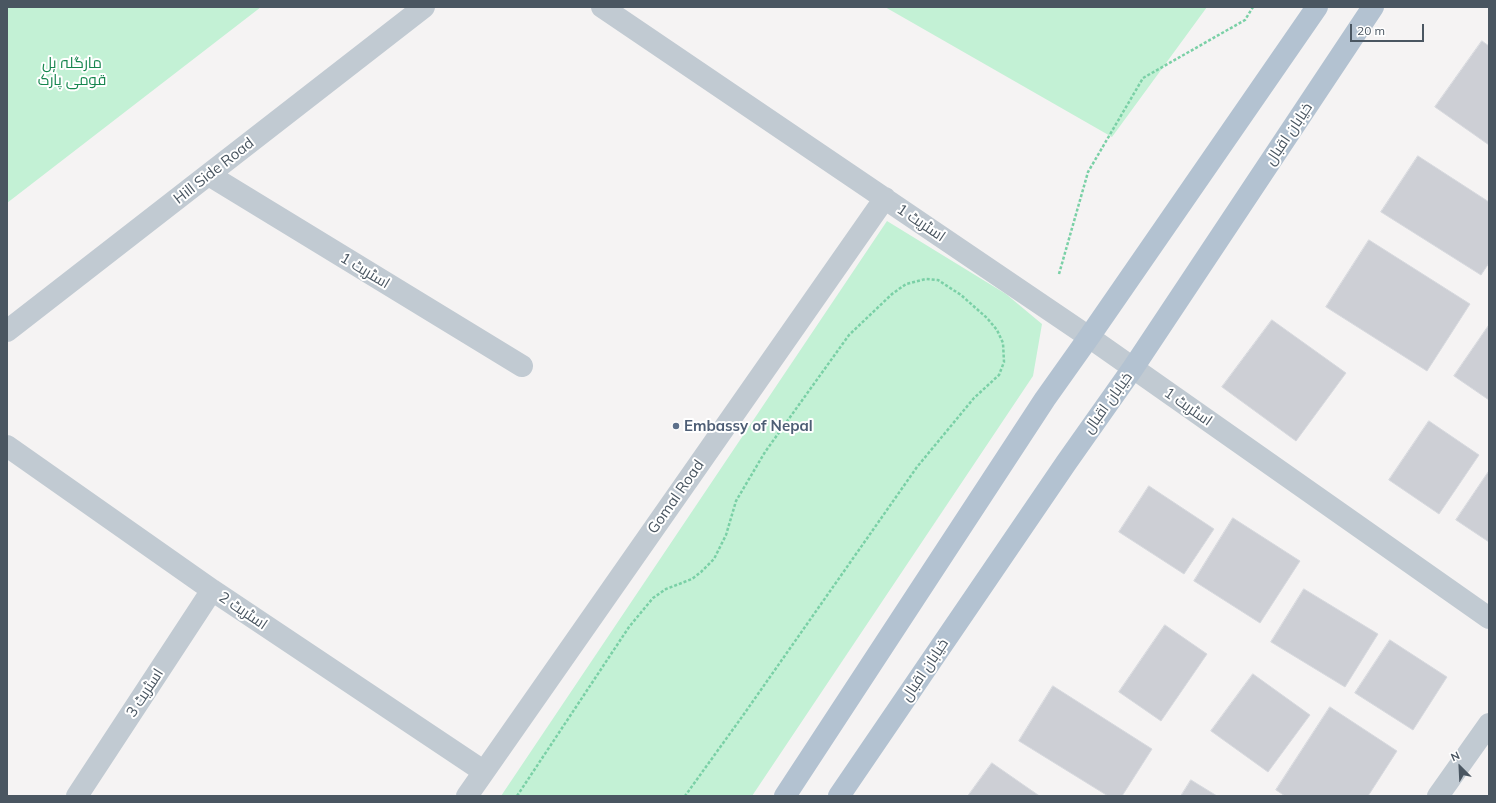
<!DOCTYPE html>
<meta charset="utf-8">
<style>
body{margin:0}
#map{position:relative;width:1496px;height:803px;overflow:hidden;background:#f5f3f3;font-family:Mulish,sans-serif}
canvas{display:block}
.frame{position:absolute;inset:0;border:8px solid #4a5661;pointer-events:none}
.north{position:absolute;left:1440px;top:747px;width:40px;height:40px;-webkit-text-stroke:3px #fff;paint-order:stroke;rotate:336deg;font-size:11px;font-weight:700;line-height:16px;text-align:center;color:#4a5661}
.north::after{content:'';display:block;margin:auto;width:14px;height:18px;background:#4a5661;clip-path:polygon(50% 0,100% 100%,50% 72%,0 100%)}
.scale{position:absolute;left:1350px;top:24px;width:74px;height:18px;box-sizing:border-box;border:2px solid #4a5661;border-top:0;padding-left:5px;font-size:12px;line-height:14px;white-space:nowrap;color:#4a5661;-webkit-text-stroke:3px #fff;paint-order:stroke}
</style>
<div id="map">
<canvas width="1496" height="803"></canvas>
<div class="frame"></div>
<div class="north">N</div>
<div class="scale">20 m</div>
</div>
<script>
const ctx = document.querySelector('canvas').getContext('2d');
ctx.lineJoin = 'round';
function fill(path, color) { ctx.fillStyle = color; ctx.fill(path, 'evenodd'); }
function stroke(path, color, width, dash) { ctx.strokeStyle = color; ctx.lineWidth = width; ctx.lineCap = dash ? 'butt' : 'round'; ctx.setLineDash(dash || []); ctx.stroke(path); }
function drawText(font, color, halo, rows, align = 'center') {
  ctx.font = font + ' Mulish,Cairo,sans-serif'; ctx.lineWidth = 4; ctx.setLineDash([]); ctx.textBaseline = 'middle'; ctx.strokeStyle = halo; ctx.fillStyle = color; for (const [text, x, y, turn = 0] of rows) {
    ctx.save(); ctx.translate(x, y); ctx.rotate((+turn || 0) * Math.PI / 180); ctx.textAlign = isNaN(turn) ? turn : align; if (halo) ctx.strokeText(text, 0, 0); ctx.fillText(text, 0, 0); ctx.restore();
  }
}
fill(new Path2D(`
 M7,7H261L7,203Z
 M885,7H1207L1112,137Z
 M887,221L1006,294L1042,324L1033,376L752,796H501Z`), '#c3f1d5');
const building = new Path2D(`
 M1482,41L1489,46V145L1435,107Z
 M1418,156L1489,202V263L1481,275L1381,212Z
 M1369,240L1470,304L1427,371L1326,307Z
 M1272,320L1346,373L1296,441L1222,387Z
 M1489,325V400L1454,376Z
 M1429,421L1479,455L1439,514L1389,480Z
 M1489,471V542L1456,520Z
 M1149,486L1214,529L1184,574L1119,532Z
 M1233,518L1300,561L1260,623L1194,581Z
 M1304,589L1378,634L1345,687L1271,642Z
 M1165,625L1207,654L1161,721L1119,692Z
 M1390,640L1447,677L1413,730L1355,693Z
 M1253,674L1310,715L1268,772L1211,731Z
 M1053,686L1152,749L1122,796H1108L1019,741Z
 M1330,707L1397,751L1368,796H1285L1276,790Z
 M992,763L1038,795L1040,796H968Z
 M1191,780L1217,796H1181Z`);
fill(building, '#cdcfd5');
stroke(building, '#d7d9de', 1);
stroke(new Path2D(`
 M1059,274L1088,172L1143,78L1245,20L1253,7
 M517,796L629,627L653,598L666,589L692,579L701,572L714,559L726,535L736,501L765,452L849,335L892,294L906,284L926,279L938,280L961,295L987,318L997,330L1003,343L1004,362L999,375L974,398L917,467L744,714L685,796`), '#7ad0a6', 2.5, [3, 2]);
stroke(new Path2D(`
 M602,7L1089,337L1489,618
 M209,175L522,366
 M7,331L424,7
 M7,446L212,590L483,771
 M77,796L212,590
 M467,796L885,198
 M1438,796L1489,724`), '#c1cad2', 22);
stroke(new Path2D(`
 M785,796L1045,399L1089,337L1317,7
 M839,796L1066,463L1133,368L1373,7`), '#b3c2d1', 22);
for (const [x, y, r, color] of [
 [676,426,4,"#5c6f8a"]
]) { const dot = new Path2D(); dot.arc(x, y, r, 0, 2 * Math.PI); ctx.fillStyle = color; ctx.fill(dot); stroke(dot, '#fff', 1.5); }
drawText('15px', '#17864f', '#fff', [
 ["مارگلہ ہل",72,63],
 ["قومی پارک",72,80]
]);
drawText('15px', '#4a5661', '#fff', [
 ["خیابان اقبال",1289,134,-56],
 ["Hill Side Road",214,171,-38],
 ["اسٹریٹ 1",921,223,34],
 ["اسٹریٹ 1",365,271,31],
 ["خیابان اقبال",1108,403,-54],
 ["اسٹریٹ 1",1188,407,35],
 ["Gomal Road",676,497,-55],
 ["اسٹریٹ 2",243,611,34],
 ["خیابان اقبال",925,670,-56],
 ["اسٹریٹ 3",145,693,-57]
]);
drawText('bold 15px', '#4e5e75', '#fff', [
 ["Embassy of Nepal",684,426]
], 'left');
</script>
